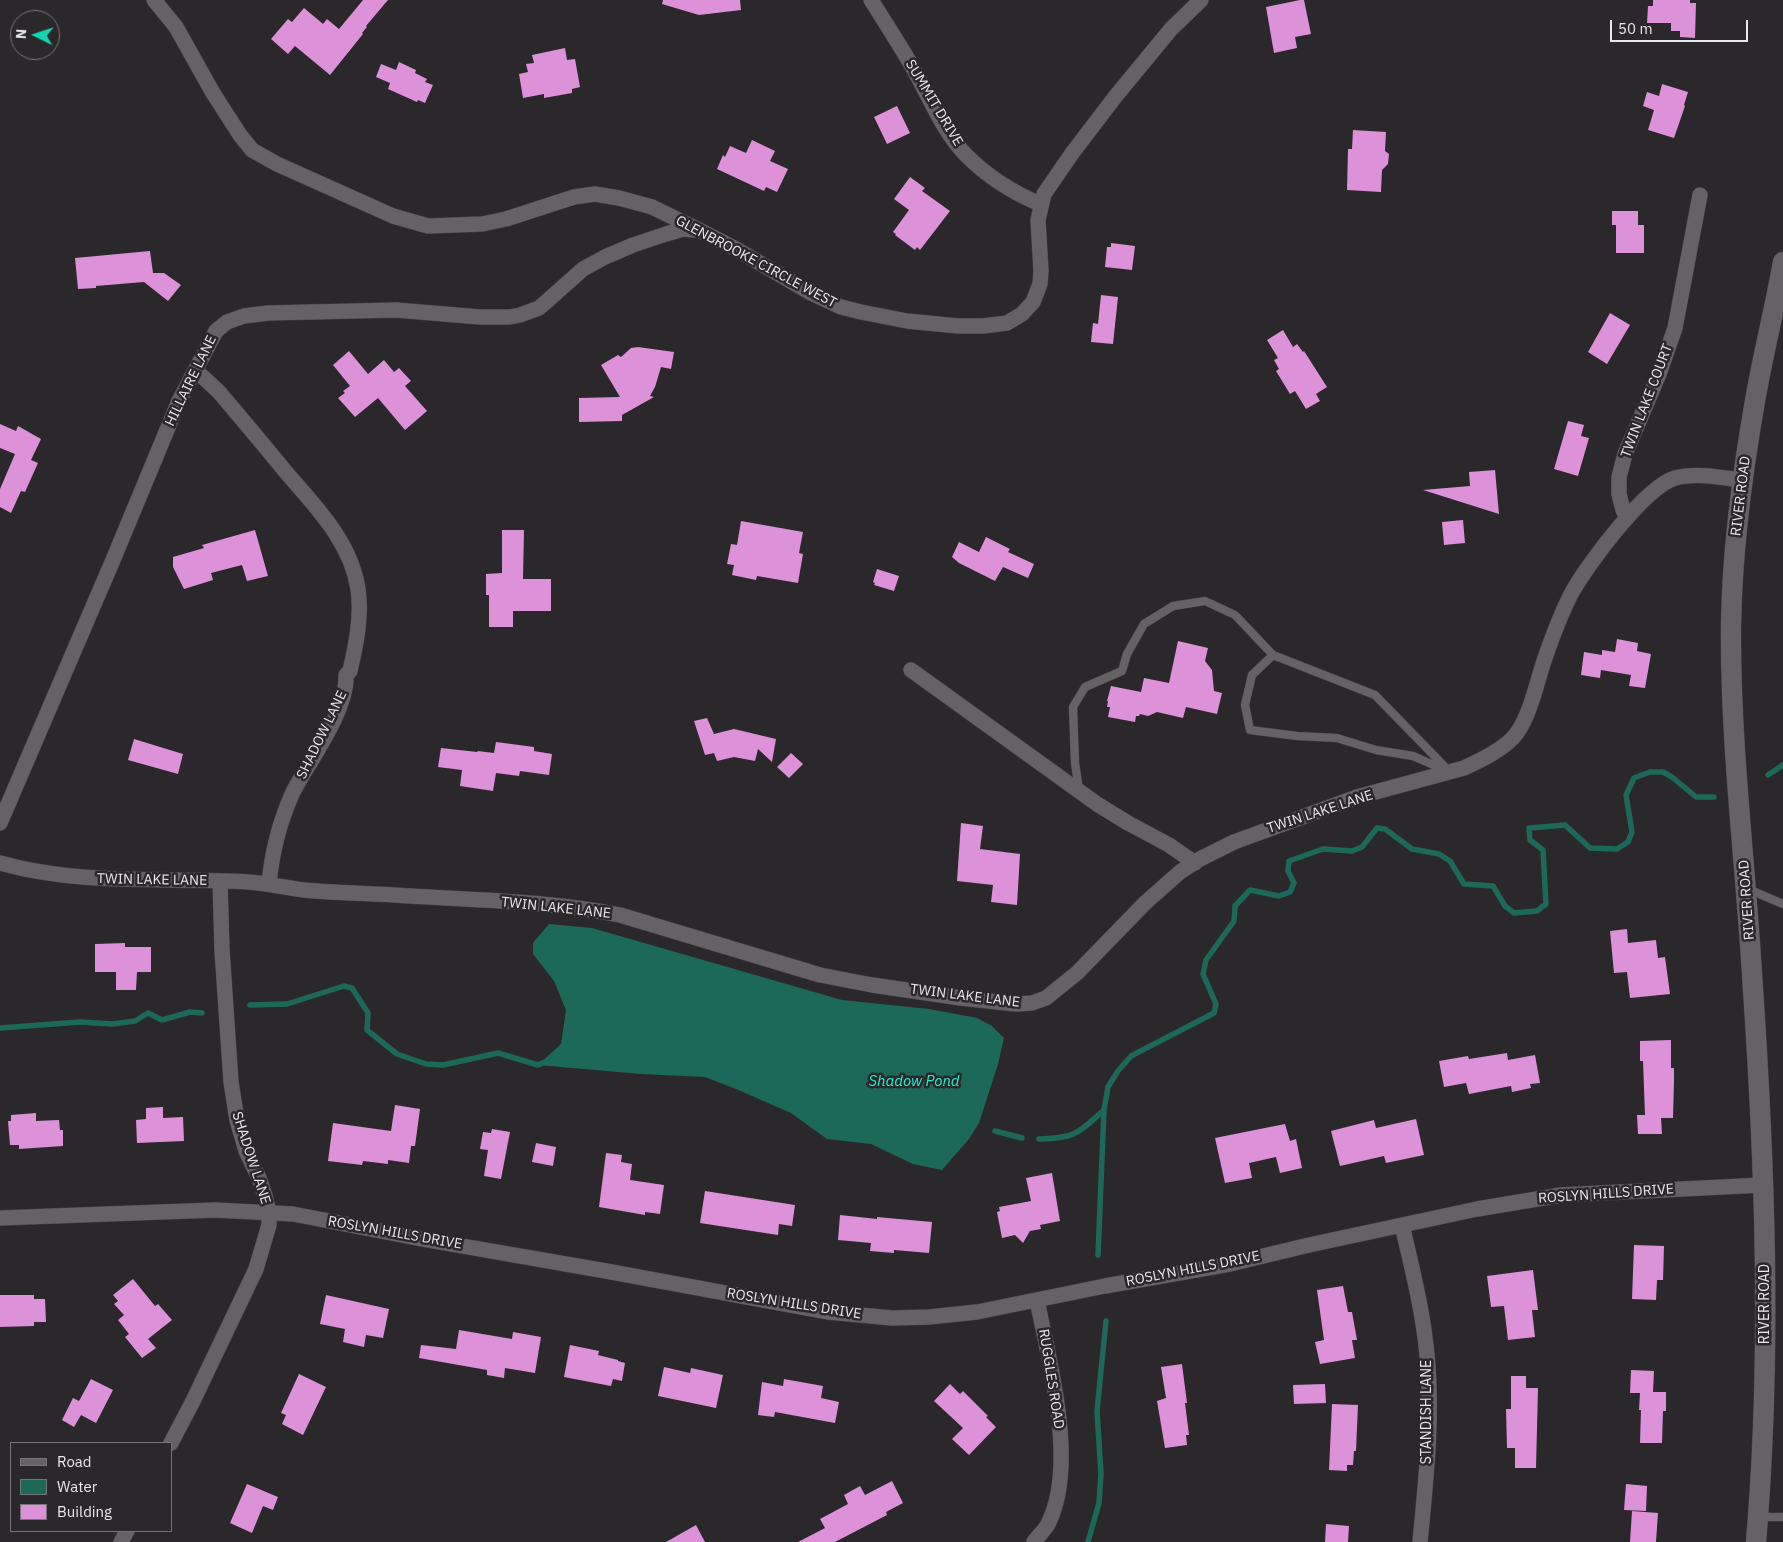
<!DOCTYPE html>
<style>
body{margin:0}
#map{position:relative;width:1783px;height:1542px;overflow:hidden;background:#2b282b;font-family:"IBM Plex Sans",sans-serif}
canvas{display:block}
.legend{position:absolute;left:10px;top:1442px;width:162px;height:90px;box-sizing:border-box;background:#2b282b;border:1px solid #777477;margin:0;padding:6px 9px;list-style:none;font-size:15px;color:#e9e7e9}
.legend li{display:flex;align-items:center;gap:10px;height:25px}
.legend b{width:25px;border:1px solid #777477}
.north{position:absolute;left:10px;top:10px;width:50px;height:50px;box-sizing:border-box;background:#2b282b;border:1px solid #777477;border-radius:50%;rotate:274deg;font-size:14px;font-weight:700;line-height:20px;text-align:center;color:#e9e7e9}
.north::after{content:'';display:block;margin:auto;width:18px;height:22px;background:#13d5b3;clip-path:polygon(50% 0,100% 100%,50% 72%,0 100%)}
.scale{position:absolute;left:1610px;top:20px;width:138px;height:22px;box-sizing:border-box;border:2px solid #e9e7e9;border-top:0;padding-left:6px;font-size:15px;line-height:18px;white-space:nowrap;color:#e9e7e9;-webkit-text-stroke:4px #2b282b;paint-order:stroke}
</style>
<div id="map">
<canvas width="1783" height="1542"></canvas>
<ul class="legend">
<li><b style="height:6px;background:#656164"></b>Road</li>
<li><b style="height:14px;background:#1c6959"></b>Water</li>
<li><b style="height:14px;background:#dc91d9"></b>Building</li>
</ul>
<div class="north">N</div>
<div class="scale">50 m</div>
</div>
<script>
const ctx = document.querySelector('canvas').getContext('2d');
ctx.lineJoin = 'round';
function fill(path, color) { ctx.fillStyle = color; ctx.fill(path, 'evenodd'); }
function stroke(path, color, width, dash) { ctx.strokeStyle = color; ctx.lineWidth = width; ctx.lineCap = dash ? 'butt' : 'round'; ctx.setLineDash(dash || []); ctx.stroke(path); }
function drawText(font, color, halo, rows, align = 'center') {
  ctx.font = font + ' "IBM Plex Sans",sans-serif'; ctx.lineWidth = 5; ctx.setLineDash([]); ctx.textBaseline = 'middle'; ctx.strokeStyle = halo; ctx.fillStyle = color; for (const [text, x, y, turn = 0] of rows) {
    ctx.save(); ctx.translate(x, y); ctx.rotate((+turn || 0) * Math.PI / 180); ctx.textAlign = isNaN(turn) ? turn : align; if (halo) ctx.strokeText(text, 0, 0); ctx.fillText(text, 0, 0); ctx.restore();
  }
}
fill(new Path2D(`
 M549,924L592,928L842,1000L929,1009L977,1018L992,1026L1004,1038L998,1064L979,1123L969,1139L942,1170L913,1164L871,1144L827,1139L791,1113L736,1089L705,1077L641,1074L538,1065L561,1044L566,1010L554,981L533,954V943Z`), '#1c6959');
stroke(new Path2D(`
 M1768,775L1783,765
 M250,1005L287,1004L344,986L352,988L368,1013L367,1030L397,1054L426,1064L443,1065L498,1053L538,1065L545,1062
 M0,1028L80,1022L113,1024L135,1021L148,1013L162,1020L190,1012L202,1013
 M995,1131L1022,1138
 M1039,1139C1076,1138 1077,1134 1104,1110
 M1098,1255L1104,1110L1108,1087L1118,1071L1131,1056L1214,1013L1216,1004L1203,974L1206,960L1234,921L1235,906L1250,890L1279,896L1290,892L1294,883L1288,871L1289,861L1323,849L1352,851L1362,847L1377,828L1385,829L1412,849L1439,854L1450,861L1464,884L1493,886L1505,906L1514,913L1537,911L1546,904L1543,850L1530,840L1529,828L1565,825L1590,848L1617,849L1628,842L1632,832L1626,795L1634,778L1650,772H1663L1672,777L1696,797H1714
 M1088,1542L1099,1503L1101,1474L1097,1411L1106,1321`), '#1c6959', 5.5);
fill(new Path2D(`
 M363,0H388L366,26L367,27L362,33L363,34L330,75L295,46L288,54L271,39L288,19L292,22L304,8L323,24L327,19L339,29Z
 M663,0H740L741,10L699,15L662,4Z
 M1300,0H1304L1311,34L1295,37L1297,48L1274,53L1266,7Z
 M1653,0H1690V3H1696L1695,38L1680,37V31H1671V23H1647L1648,6H1653Z
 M565,48L567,60L575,59L580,87L572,89V93L544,98V94L523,98L519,74L528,72L526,64L534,63L532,55Z
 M399,62L416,70L415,73L427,79L425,82L433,85L425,103L418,100L417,102L388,89L390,83L376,77L381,64L396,70Z
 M1662,84L1688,92L1684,105L1685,106L1674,138L1648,130L1654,110L1643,106L1647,92L1659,96Z
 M897,106L910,133L887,144L874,117Z
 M1353,130L1386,132L1385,151L1389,154L1388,164L1382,170L1381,192L1347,190L1348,149H1352Z
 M752,140L775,151L770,161L788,169L777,192L766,187L764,191L717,169L723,155L725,157L730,146L746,153Z
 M910,177L925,188L922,191L950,211L920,250L917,247L915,250L895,235L896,234L893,232L909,210L894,199Z
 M1612,211H1638V225H1644V253H1616V225H1612Z
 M1111,243L1135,246L1132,270L1105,267L1107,247H1111Z
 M150,251L153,273H164L181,285L168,301L144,282L96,286V288L78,289L75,258Z
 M1101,295L1118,297L1113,344L1091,342L1093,323L1098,324Z
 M1610,313L1630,325L1607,364L1588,352Z
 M1283,330L1293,347L1297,344L1303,352L1304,351L1327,387L1316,394L1320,401L1306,409L1295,391L1290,394L1276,371L1279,369L1274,360L1278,358L1267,340Z
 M638,347L674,352L671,369L661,367L655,387L650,396L654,397L622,415V421L579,422V398L620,397L601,365L618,355L621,357L631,348Z
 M349,351L368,374L384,360L394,372L399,368L411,381L405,386L427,411L405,430L378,398L355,417L338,398L345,393L343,391L350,386L333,365Z
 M1568,421L1584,425L1581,436L1589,438L1578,476L1554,469Z
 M0,424L16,431L18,426L41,439L31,460L38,463L25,492L21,491L11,513L0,507V489L15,454L0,448Z
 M1495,470L1499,514L1423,490L1470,486L1469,472Z
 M1463,520L1465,543L1444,545L1442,522Z
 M741,521L803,532L799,553L803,554L798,583L757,576L756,580L732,575L734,565L727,564L731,544L737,545Z
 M255,530L268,576L247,581L242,565L211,573L213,580L184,589L173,567V557L204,548L202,545Z
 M502,530H524L523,579H551V611H513V627H489V595H486V574L502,573Z
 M986,537L1010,549L1008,552L1034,564L1028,578L1003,567L995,581L959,563L952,557L959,542L979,552Z
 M877,569L899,576L894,591L874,585L875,583L873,582Z
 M1617,639L1638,643L1637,651L1651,654L1645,688L1629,686L1631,675L1601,670L1600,678L1581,675L1584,652L1602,655V650L1615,652Z
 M1178,641L1208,648L1205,661L1212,670L1214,691L1222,693L1217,714L1186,707L1183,718L1157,712L1148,716L1140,714L1139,716H1136L1135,722L1108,717L1110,707H1107L1108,701H1107L1111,686L1141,692L1144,678L1169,683Z
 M707,718L714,734L734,729L776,739L772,762L758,749L755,761L734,757L717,761L714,753L705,755L694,721Z
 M134,739L183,754L178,774L128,760Z
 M496,742L534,747V751L552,754L549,775L520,771L519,776L496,773L493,791L460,786L462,770L438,767L441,748L477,752L478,751L494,753Z
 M791,753L803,764L789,778L777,767Z
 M961,823L983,826L980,849L1020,854L1017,905L991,902L993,885L957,881Z
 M1627,929L1628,943L1656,940L1658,958L1665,957L1670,994L1630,998L1627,972L1614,973L1610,931Z
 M125,943V947H151V972H137L136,990H116V972H95V944Z
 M1671,1040V1068H1674V1082L1673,1118H1661L1662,1134H1638L1637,1115H1645L1643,1061H1640V1041Z
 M1507,1053L1508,1060L1535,1055L1540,1083L1530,1084L1531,1088L1512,1092L1511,1086L1469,1094L1466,1083L1444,1087L1439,1061L1468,1056L1469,1059Z
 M395,1105L420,1109L415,1146H411L409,1163L388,1160V1164L363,1161L362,1165L328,1161L333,1123L391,1131Z
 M163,1107V1118L183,1117L184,1141L137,1143L136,1120L146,1119V1108Z
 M36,1113V1121L59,1120L60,1130H63V1146L19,1149V1145H10L8,1121H11V1115Z
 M1416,1119L1424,1155L1386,1163L1384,1156L1340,1166L1331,1131L1374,1120L1376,1128Z
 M1285,1124L1290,1141L1296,1139L1302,1168L1280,1173L1276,1157L1249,1163L1252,1178L1225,1183L1215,1138Z
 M492,1129L510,1132L501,1179L484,1176L488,1150L480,1149L483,1132L491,1133Z
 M536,1143L556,1147L553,1166L532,1162Z
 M606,1153L622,1155L621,1162L632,1164L630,1180L664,1185L660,1214L645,1212V1215L599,1207Z
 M1052,1173L1060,1221L1040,1225L1041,1229L1030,1231L1023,1243L1015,1235L1002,1238L997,1212L1000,1211L999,1207L1031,1201L1026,1178Z
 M705,1191L795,1205L792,1226L779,1224L778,1235L700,1223Z
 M840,1215L877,1219V1217L932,1222L929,1253L894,1250V1253L870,1251L871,1243L838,1240Z
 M1634,1245L1664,1246L1663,1280H1657L1656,1300L1632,1299Z
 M1533,1270L1538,1310H1532L1535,1337L1508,1340L1504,1306L1491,1307L1487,1276Z
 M133,1279L155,1306L158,1304L172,1320L148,1339L156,1348L142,1358L125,1337L129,1334L118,1320L124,1315L114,1304L118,1301L113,1295Z
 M1343,1286L1348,1312H1352L1357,1340H1352L1355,1358L1320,1364L1315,1342L1324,1340L1317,1290Z
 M0,1295H34V1299H45L46,1322H34V1326L0,1327Z
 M326,1295L389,1309L383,1338L366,1335L364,1347L343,1342L345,1329L320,1324Z
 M459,1330L512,1339L513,1332L541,1337L535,1373L505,1368L504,1378L487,1375V1370L419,1358L421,1345L456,1349Z
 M570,1345L599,1351L598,1355L618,1360V1361L625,1363L622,1381L613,1379L611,1386L564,1377Z
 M1182,1364L1187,1403H1185L1189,1435H1186L1187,1445L1165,1448L1157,1401L1166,1398L1161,1367Z
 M664,1367L690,1373L691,1368L723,1375L716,1408L658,1396Z
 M1631,1370L1654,1371L1653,1392H1666V1411H1663L1662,1443H1640L1641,1410H1639L1640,1393H1630Z
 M299,1374L326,1387L303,1435L282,1424L286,1415L281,1413Z
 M1511,1376H1526V1388H1538L1536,1468H1515V1448H1507L1506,1409H1511Z
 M91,1379L113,1390L96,1423L81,1415L74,1427L62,1420L73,1398L79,1401Z
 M784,1379L823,1386L821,1398L839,1402L835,1423L775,1412L774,1417L758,1415L762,1382L783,1386Z
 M950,1384L960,1394L963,1391L988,1416L986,1417L996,1427L969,1455L952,1439L963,1428L934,1401Z
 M1325,1384L1326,1403L1294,1404L1293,1385Z
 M1332,1404L1358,1405L1356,1451H1354L1353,1465H1347V1471L1329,1470Z
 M892,1481L903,1503L886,1512L887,1515L835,1542H798L825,1528L820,1519L848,1504L844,1495L860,1486L865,1495Z
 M247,1484L278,1497L273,1510L263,1506L252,1533L230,1523Z
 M1626,1484L1647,1486L1646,1511L1624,1510Z
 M1632,1511L1658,1513L1656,1542H1630Z
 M1326,1524L1349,1526L1348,1542H1325Z
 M696,1525L705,1542H666Z`), '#dc91d9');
const lane = new Path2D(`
 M1273,655L1252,675L1245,705L1250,730L1297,736L1337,738L1376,750L1413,756L1445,770
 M1079,790L1075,763L1073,707L1085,687L1122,671L1127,654L1144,624L1173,606L1205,601L1235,615L1273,655L1375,695L1450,772
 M1748,889L1783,904
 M1760,1517H1783`);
const street = new Path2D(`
 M154,0L176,27L213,93L240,135L252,150L277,164L393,216L428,226L482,224L506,219L574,197L595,194L619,198L652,207L701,231L736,249L811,293L841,307L861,312L907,321L958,326H983L1007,323L1022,314L1033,302L1040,284L1041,271L1038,220L1044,194L1073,152L1115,97L1171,29L1201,0
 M871,0C887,25 903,50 917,75C932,103 945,134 967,156C988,177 1014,193 1040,204
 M195,371L203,377L219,392C241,418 263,444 285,471C314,505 351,541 358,589C362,616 356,645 350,671L346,675C348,710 309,761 293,792C279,823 272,851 269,884
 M1627,518L1623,510L1619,494V477L1625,454L1659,374L1675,328L1700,195
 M911,670L1097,804L1128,823L1169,845L1195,863
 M0,823L113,560L179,401L216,331L227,322L244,316L268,313L396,310L480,317H510L520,315L539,308L546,302L583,269L605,257L633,245L666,234L683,229L695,230
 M0,863C81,886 165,877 248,882C266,883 285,888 304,890C334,893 364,893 394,895C469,900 546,900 620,915L820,975L872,985L961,998L1016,1004L1032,1003L1046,998L1077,973L1145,903L1180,872L1200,859L1234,842L1357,797L1464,768C1481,760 1505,749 1517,733C1532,711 1537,680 1546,655C1553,635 1561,614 1570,596C1585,567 1645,487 1675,478C1696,472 1721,478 1742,480
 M0,1218L215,1210L293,1214L422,1239L606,1271L828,1312L892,1318L929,1317L977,1312L1105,1286L1230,1264L1309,1245L1477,1209L1561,1195L1763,1185
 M1402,1225C1412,1268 1423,1311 1427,1355C1433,1417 1426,1480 1420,1542
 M171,1443L193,1401L256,1269L269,1225V1212L265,1196L259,1178L246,1151L237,1120L231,1082L222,950L220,881
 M121,1542L127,1531
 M1034,1542C1038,1536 1045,1530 1048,1524C1078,1465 1049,1361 1037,1300`);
const secondary = new Path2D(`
 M1756,1542C1772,1353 1765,1163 1752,974C1745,858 1730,742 1731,626C1732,550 1742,475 1755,401C1763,354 1775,308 1783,262`);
stroke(lane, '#464446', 9);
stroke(street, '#464446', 16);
stroke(secondary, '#464446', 21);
stroke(lane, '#656164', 8);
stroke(street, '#656164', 15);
stroke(secondary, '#656164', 20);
drawText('14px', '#e9e7e9', '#2b282b', [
 ["SUMMIT DRIVE",934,103,59],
 ["GLENBROOKE CIRCLE WEST",756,262,28],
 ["HILLAIRE LANE",191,381,-64],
 ["TWIN LAKE COURT",1647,401,-69],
 ["RIVER ROAD",1741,496,-83],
 ["SHADOW LANE",322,735,-64],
 ["TWIN LAKE LANE",1320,812,-18],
 ["TWIN LAKE LANE",152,880,1],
 ["RIVER ROAD",1747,900,-94],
 ["TWIN LAKE LANE",556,908,6],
 ["TWIN LAKE LANE",965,996,7],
 ["SHADOW LANE",251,1158,72],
 ["ROSLYN HILLS DRIVE",1606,1194,-4],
 ["ROSLYN HILLS DRIVE",395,1233,10],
 ["ROSLYN HILLS DRIVE",1193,1269,-11],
 ["ROSLYN HILLS DRIVE",794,1304,9],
 ["RIVER ROAD",1765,1304,-90],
 ["RUGGLES ROAD",1051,1379,81],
 ["STANDISH LANE",1427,1412,-90]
]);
drawText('italic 15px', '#1bf4cf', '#2b282b', [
 ["Shadow Pond",914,1082]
]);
</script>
